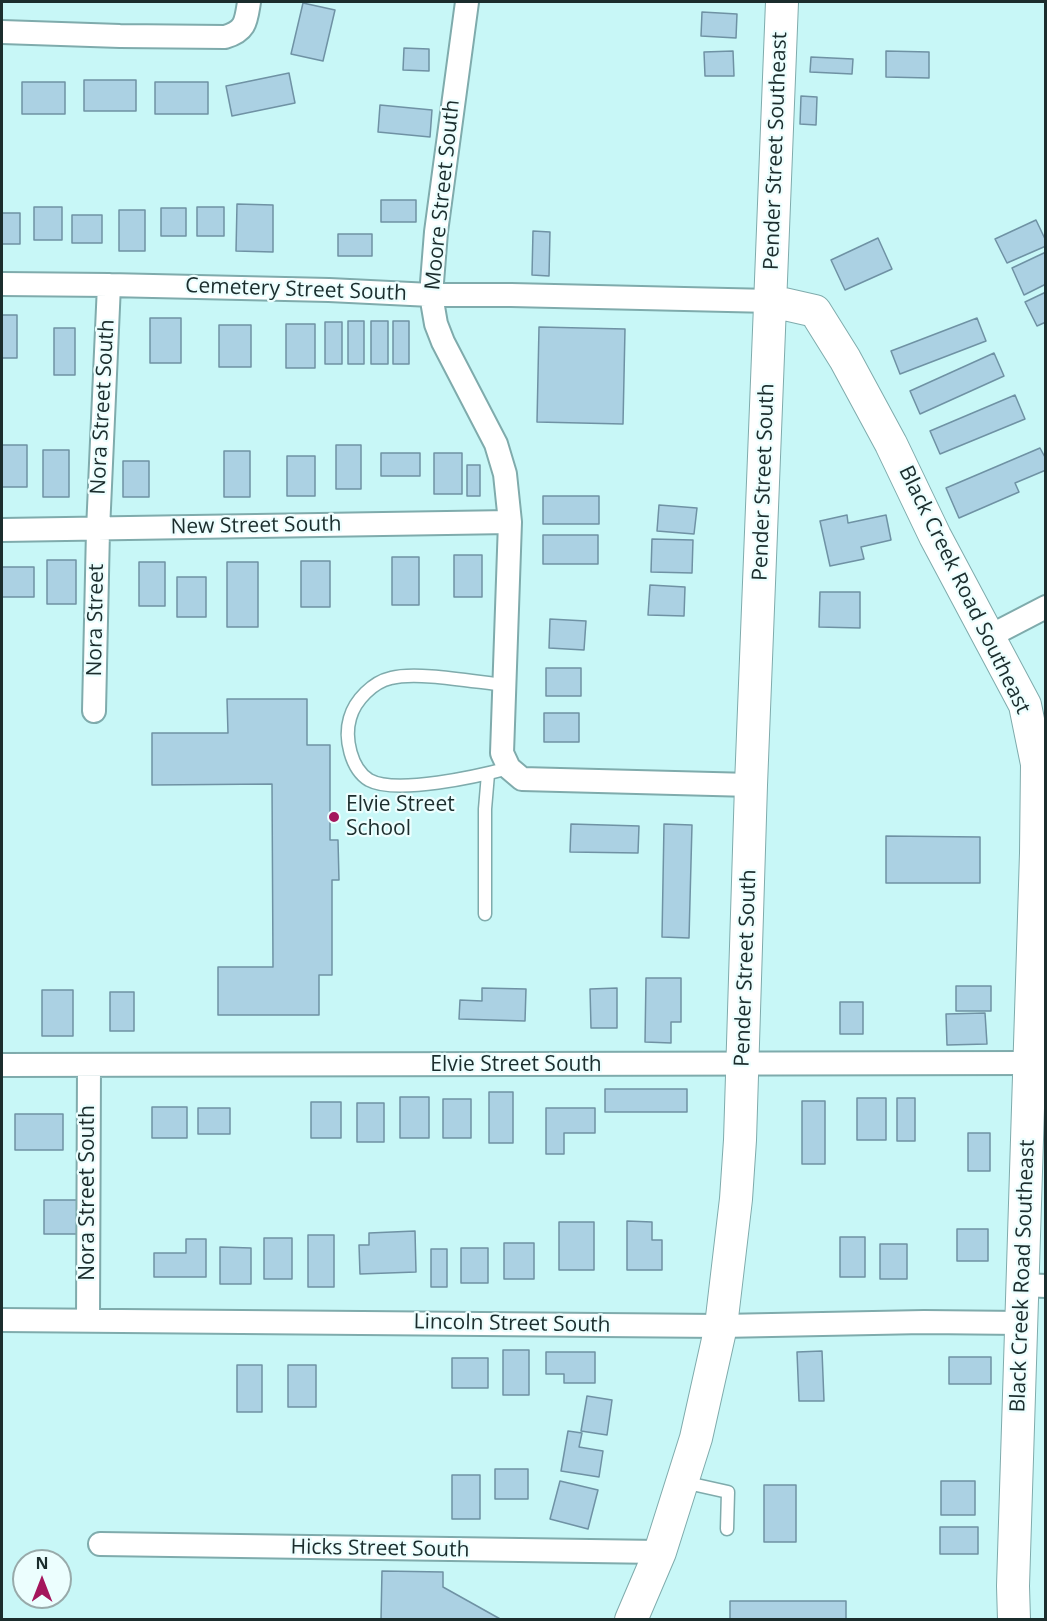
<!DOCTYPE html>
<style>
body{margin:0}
#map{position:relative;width:1047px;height:1621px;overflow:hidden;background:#c8f7f7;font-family:"Open Sans",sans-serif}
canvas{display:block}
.frame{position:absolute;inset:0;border:3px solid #1b2d2d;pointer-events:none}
.north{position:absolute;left:12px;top:1549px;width:60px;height:60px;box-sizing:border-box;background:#ecfefe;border:2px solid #98aaaa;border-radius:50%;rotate:0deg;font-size:16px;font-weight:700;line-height:24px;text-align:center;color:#1b2d2d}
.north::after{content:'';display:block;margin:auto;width:21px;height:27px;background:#a4165c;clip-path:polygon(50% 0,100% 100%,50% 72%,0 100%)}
</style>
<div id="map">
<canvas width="1047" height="1621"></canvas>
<div class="frame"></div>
<div class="north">N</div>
</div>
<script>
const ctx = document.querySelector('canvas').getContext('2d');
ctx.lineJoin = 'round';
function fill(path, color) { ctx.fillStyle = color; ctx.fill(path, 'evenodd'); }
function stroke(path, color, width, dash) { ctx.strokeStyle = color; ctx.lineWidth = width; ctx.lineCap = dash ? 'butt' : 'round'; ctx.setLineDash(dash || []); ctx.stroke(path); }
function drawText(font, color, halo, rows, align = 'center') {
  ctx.font = font + ' "Open Sans",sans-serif'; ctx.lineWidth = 4.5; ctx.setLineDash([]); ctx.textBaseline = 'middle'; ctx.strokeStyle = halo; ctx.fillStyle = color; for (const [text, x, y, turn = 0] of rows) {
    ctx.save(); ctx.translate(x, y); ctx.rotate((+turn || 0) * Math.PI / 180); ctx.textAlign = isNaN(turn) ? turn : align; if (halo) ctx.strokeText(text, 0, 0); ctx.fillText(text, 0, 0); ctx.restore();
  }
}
const building = new Path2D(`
 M303,3L335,10L323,61L291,54Z
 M702,12L737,14L736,38L701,36Z
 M404,48L429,49V71L403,70Z
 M733,51L734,76H705L704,52Z
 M886,51L929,52V78L886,77Z
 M811,57L853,59L852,74L810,72Z
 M289,73L295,103L232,116L226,86Z
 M84,80H136V111H84Z
 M22,82H65V114H22Z
 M155,82H208V114H155Z
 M801,96L817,97L816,125L800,124Z
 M380,105L432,110L430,137L378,132Z
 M381,200H416V222H381Z
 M237,204L273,205V252L236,251Z
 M34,207H62V240H34Z
 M197,207H224V236H197Z
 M161,208H186V236H161Z
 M119,210H145V251H119Z
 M2,213H20V244H2Z
 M72,215H102V243H72Z
 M1036,220L1046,241V246L1007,263L995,239Z
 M533,231L550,232L549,276L532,275Z
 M338,234H372V256H338Z
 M878,238L892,269L845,290L831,260Z
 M1046,252V284L1024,295L1012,268Z
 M1046,292V322L1037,326L1025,302Z
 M2,315H17V358H2Z
 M150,318H181V363H150Z
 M977,318L986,341L900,374L891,351Z
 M348,321H364V364H348Z
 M371,321H388V364H371Z
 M393,321H409V364H393Z
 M325,322H342V364H325Z
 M286,324H315V368H286Z
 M219,325H251V367H219Z
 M539,327L625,329L623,424L537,422Z
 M54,328H75V375H54Z
 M994,353L1004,376L920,414L910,391Z
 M1015,395L1025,419L940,454L930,431Z
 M2,445H27V487H2Z
 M336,445H361V489H336Z
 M1040,448L1046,459V470L1015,483L1019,492L959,518L946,488Z
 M43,450H69V497H43Z
 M224,451H250V497H224Z
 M381,453H420V476H381Z
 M434,453H462V494H434Z
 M287,456H315V496H287Z
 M123,461H149V497H123Z
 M467,465H480V496H467Z
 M543,496H599V524H543Z
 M659,505L697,508L694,534L657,531Z
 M847,515L848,523L886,515L891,540L861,547L864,559L830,566L820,521Z
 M543,535H598V564H543Z
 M652,539L693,540L692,573L651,572Z
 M454,555H482V597H454Z
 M392,557H419V605H392Z
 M47,560H76V604H47Z
 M301,561H330V607H301Z
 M139,562H165V606H139Z
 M227,562H258V627H227Z
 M2,567H34V597H2Z
 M177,577H206V617H177Z
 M650,585L685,587L684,616L648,615Z
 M820,592H860V628L819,627Z
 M550,619L586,621L584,650L549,648Z
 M546,668H581V696H546Z
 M227,699H307V745H330V840H338L339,880H332V975H319V1015H218V967H273L272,784L152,785V733H228Z
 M544,713H579V742H544Z
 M571,824L639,826L638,853L570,852Z
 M664,824L692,825L689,938L662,937Z
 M886,836L980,837V883H886Z
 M646,978H681V1022H671V1043L645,1042Z
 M956,986H991V1011H956Z
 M482,988L526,989L525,1021L459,1019L460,1000L482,1001Z
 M617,988V1028H591L590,989Z
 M42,990H73V1036H42Z
 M110,992H134V1031H110Z
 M840,1002H863V1034H840Z
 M985,1013L987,1044L947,1045L946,1014Z
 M605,1089H687V1112H605Z
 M489,1092H513V1143H489Z
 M400,1097H429V1138H400Z
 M857,1098H886V1140H857Z
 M897,1098H915V1141H897Z
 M443,1099H471V1138H443Z
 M802,1101H825V1164H802Z
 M311,1102H341V1138H311Z
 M357,1103H384V1142H357Z
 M152,1107H187V1138H152Z
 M198,1108H230V1134H198Z
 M546,1108H595V1133H564V1154H546Z
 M15,1114H63V1150H15Z
 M968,1133H990V1171H968Z
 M44,1200H78V1234H44Z
 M627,1221L652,1222V1240H662V1270H627Z
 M559,1222H594V1270H559Z
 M957,1229H988V1261H957Z
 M415,1231L416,1272L360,1274L359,1245H369V1233Z
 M308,1235H334V1287H308Z
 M840,1237H865V1277H840Z
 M264,1238H292V1279H264Z
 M186,1239H206V1277H154V1253H186Z
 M504,1243H534V1279H504Z
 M880,1244H907V1279H880Z
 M220,1247L251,1248V1284H220Z
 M461,1248H488V1283H461Z
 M431,1249H447V1287H431Z
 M503,1350H529V1395H503Z
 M822,1351L824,1401H799L797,1352Z
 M546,1352H595V1383H564V1374H546Z
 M949,1357H991V1384H949Z
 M452,1358H488V1388H452Z
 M237,1365H262V1412H237Z
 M288,1365H316V1407H288Z
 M587,1396L612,1400L607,1435L581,1431Z
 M568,1431L582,1433L579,1447L603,1451L599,1477L561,1471Z
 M495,1469H528V1499H495Z
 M452,1475H480V1519H452Z
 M560,1481L598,1490L588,1529L550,1519Z
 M941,1481H975V1515H941Z
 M764,1485H796V1542H764Z
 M940,1527H978V1554H940Z
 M382,1571L443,1572V1587L502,1620H381Z
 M730,1601H846V1620H730Z`);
fill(building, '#abd1e3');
stroke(building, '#6f92a4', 1.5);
const lane = new Path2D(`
 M505,685C475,682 417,671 391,678C373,682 355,700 350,718C344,738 351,769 369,780C396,795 479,776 509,768
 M485,914V809L488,774
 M683,1482L728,1492L727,1529`);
const street = new Path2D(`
 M467,2L436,232L431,295L436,324L443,342L496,444L505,474L510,522L502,753L509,768L522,779L751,785
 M2,32L120,36L225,37C246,31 246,21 249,2
 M2,284L109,285L329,290L431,295H511L771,301
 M2,530L510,522
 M990,636L1046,607
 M94,711L98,530L109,285
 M2,1065L1030,1063
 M1023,1285L1046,1286
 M2,1320L721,1326L924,1322L1022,1323
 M88,1320L89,1065
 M100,1544L660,1552`);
const secondary = new Path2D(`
 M771,301L815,311L845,359L891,444L935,536L1025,705L1037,764L1036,853L1013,1586L1014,1620
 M631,1620L660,1552L696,1438L721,1326L736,1199L740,1140L751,785L782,2`);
stroke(lane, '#7fabac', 15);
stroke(street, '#7fabac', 26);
stroke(secondary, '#7fabac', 34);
stroke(lane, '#fff', 12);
stroke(street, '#fff', 22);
stroke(secondary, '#fff', 32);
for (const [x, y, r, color] of [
 [334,817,6,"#a4165c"]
]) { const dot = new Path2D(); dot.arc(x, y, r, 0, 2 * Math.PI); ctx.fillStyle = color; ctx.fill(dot); stroke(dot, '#ecfefe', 2); }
drawText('21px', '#1b2d2d', '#ecfefe', [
 ["Pender Street Southeast",776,151,-88],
 ["Moore Street South",443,195,-84],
 ["Cemetery Street South",296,290,2],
 ["Nora Street South",103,407,-87],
 ["Pender Street South",764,482,-88],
 ["New Street South",256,526,-1],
 ["Black Creek Road Southeast",964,590,64],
 ["Nora Street",96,620,-89],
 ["Pender Street South",746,968,-88],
 ["Elvie Street South",516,1065],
 ["Nora Street South",88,1193,-90],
 ["Black Creek Road Southeast",1023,1276,-88],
 ["Lincoln Street South",512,1324,1],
 ["Hicks Street South",380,1549,1]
]);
drawText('21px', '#1b2d2d', '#ecfefe', [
 ["Elvie Street",346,805],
 ["School",346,829]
], 'left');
</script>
